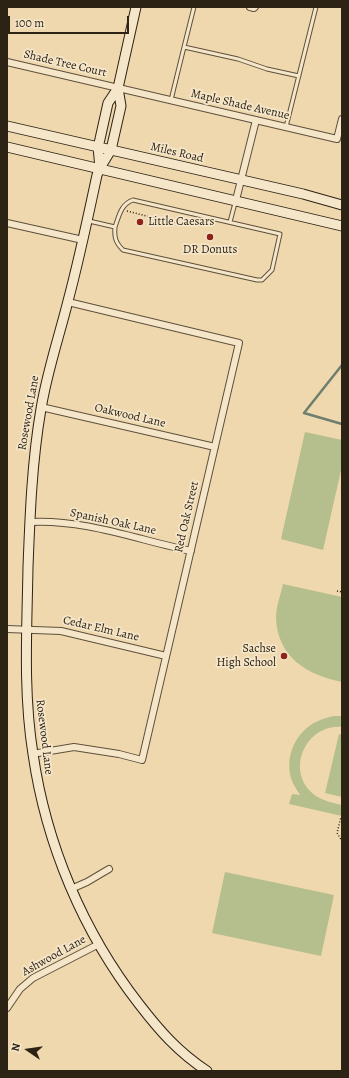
<!DOCTYPE html>
<style>
body{margin:0}
#map{position:relative;width:349px;height:1078px;overflow:hidden;background:#efd8ad;font-family:Alegreya,serif}
canvas{display:block}
.frame{position:absolute;inset:0;border:8px solid #2d2315;pointer-events:none}
.north{position:absolute;left:8px;top:1030px;width:40px;height:40px;-webkit-text-stroke:3px #f5e6ca;paint-order:stroke;rotate:283deg;font-size:11px;font-weight:700;line-height:16px;text-align:center;color:#2d2315}
.north::after{content:'';display:block;margin:auto;width:14px;height:18px;background:#2d2315;clip-path:polygon(50% 0,100% 100%,50% 72%,0 100%)}
.scale{position:absolute;left:8px;top:16px;width:121px;height:18px;box-sizing:border-box;border:2px solid #2d2315;border-top:0;padding-left:5px;font-size:12px;line-height:14px;white-space:nowrap;color:#2d2315;-webkit-text-stroke:3px #f5e6ca;paint-order:stroke}
</style>
<div id="map">
<canvas width="349" height="1078"></canvas>
<div class="frame"></div>
<div class="north">N</div>
<div class="scale">100 m</div>
</div>
<script>
const ctx = document.querySelector('canvas').getContext('2d');
ctx.lineJoin = 'round';
function fill(path, color) { ctx.fillStyle = color; ctx.fill(path, 'evenodd'); }
function stroke(path, color, width, dash) { ctx.strokeStyle = color; ctx.lineWidth = width; ctx.lineCap = dash ? 'butt' : 'round'; ctx.setLineDash(dash || []); ctx.stroke(path); }
function drawText(font, color, halo, rows, align = 'center') {
  ctx.font = font + ' Alegreya,serif'; ctx.lineWidth = 3.5; ctx.setLineDash([]); ctx.textBaseline = 'middle'; ctx.strokeStyle = halo; ctx.fillStyle = color; for (const [text, x, y, turn = 0] of rows) {
    ctx.save(); ctx.translate(x, y); ctx.rotate((+turn || 0) * Math.PI / 180); ctx.textAlign = isNaN(turn) ? turn : align; if (halo) ctx.strokeText(text, 0, 0); ctx.fillText(text, 0, 0); ctx.restore();
  }
}
fill(new Path2D(`
 M305,432L342,440V466L323,550L281,539Z
 M283,584L342,597V682C307,675 277,657 276,617C276,606 281,594 283,584Z
 M334,716H342V727C304,724 284,774 316,796C324,801 333,803 342,805V816L289,804L292,794L300,795C297,790 294,786 292,781C285,761 292,740 308,727C315,721 325,718 334,716Z
 M339,734L342,735V797L325,793Z
 M225,872L334,895L321,956L212,933Z`), '#b5bf8d');
stroke(new Path2D(`
 M342,365L304,413L342,424`), '#6e7e6f', 2.5);
const lane = new Path2D(`
 M194,7L184,47L238,59L267,69L299,76
 M171,100L184,47
 M286,127L316,7
 M89,221L115,227C114,238 116,243 123,250L257,280H262L272,270L280,234L133,200C121,204 119,216 115,227
 M230,222L235,203`);
const street = new Path2D(`
 M250,7L254,8L255,7
 M7,62L337,139L342,119
 M236,200L256,120
 M7,223L83,240
 M41,407L215,447
 M30,522C85,519 138,540 191,551
 M7,629L61,631L166,656
 M32,754L74,747L119,754L142,760L239,343L68,302
 M71,889L87,882L109,869
 M7,1008L20,989L33,978L99,944`);
const secondary = new Path2D(`
 M118,88L121,106L111,150L100,168L97,175C88,217 79,260 68,301C59,337 47,372 41,409C32,461 30,514 28,567C27,629 23,692 33,754C46,844 83,932 139,1004C159,1030 178,1052 207,1071
 M7,126L303,194L342,205
 M7,147L342,226
 M100,168L98,147L100,139L108,103L118,88L136,7`);
stroke(lane, '#5e503b', 5);
stroke(street, '#5e503b', 8);
stroke(secondary, '#2d2315', 11);
stroke(new Path2D(`
 M127,211L182,225
 M337,591L342,592V591
 M342,818L341,817L337,833L342,841`), '#2d2315', 1.5, [1, 2]);
stroke(lane, '#f5e6ca', 3);
stroke(street, '#f5e6ca', 6);
stroke(secondary, '#f5e6ca', 9);
for (const [x, y, r, color] of [
 [140,222,4,"#8f2418"],
 [210,237,4,"#8f2418"],
 [284,656,4,"#8f2418"]
]) { const dot = new Path2D(); dot.arc(x, y, r, 0, 2 * Math.PI); ctx.fillStyle = color; ctx.fill(dot); stroke(dot, '#f5e6ca', 1.5); }
drawText('12px', '#2d2315', '#f5e6ca', [
 ["Shade Tree Court",65,64,13],
 ["Maple Shade Avenue",240,105,13],
 ["Miles Road",177,153,13],
 ["Rosewood Lane",29,413,-80],
 ["Oakwood Lane",130,416,13],
 ["Red Oak Street",187,517,-77],
 ["Spanish Oak Lane",113,522,12],
 ["Cedar Elm Lane",101,629,13],
 ["Rosewood Lane",44,737,83],
 ["Ashwood Lane",54,956,-29]
]);
drawText('12px', '#2d2315', '#f5e6ca', [
 ["Little Caesars",148,222],
 ["DR Donuts",210,250,"center"],
 ["Sachse",276,649,"right"],
 ["High School",276,663,"right"]
], 'left');
</script>
